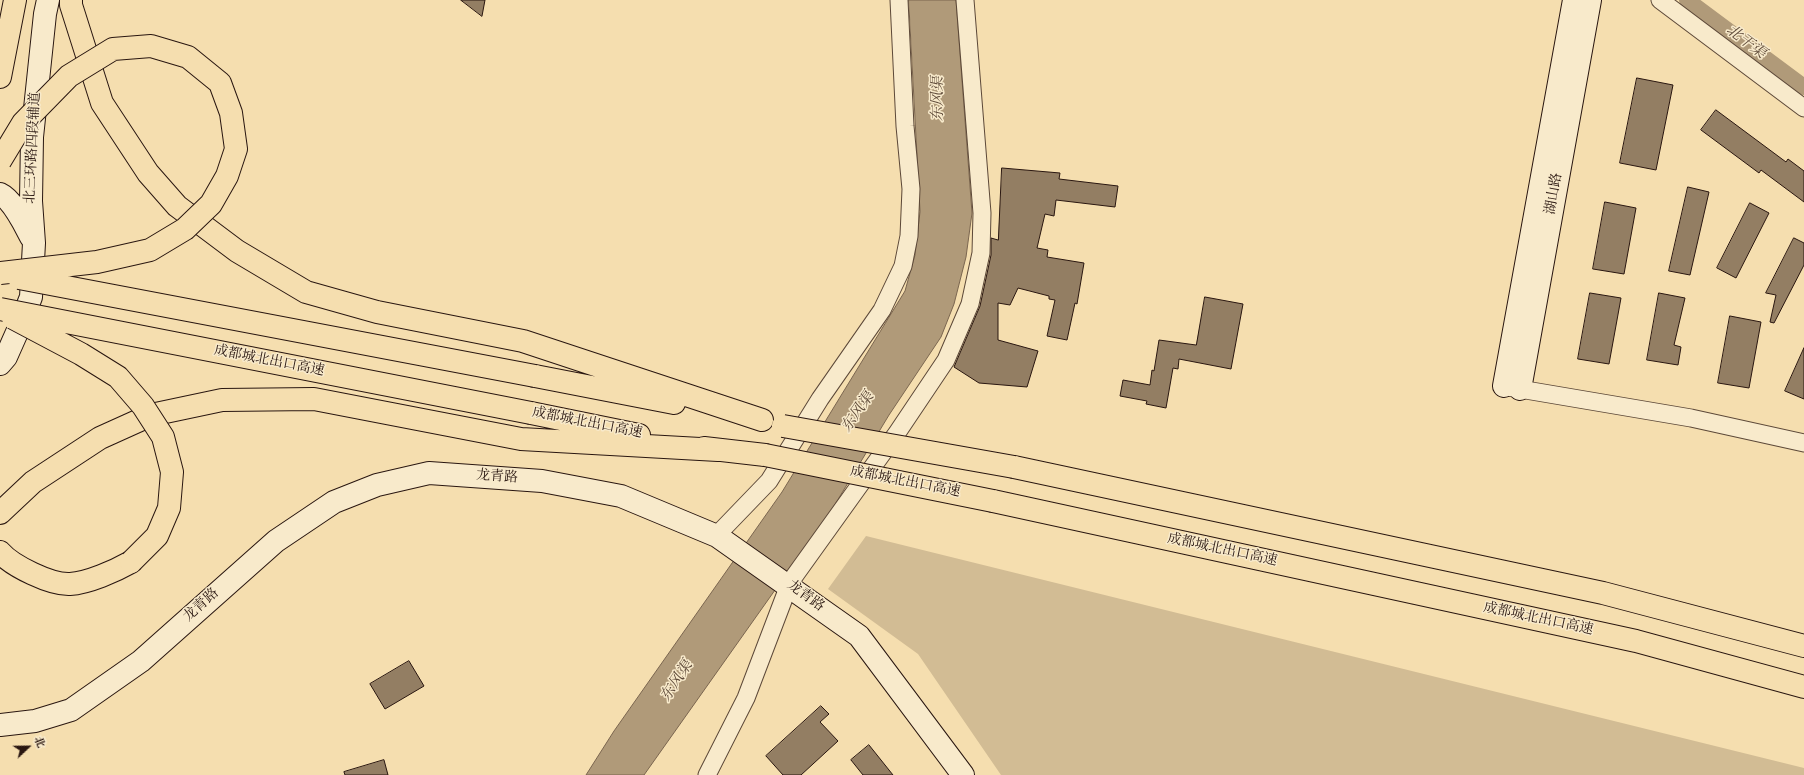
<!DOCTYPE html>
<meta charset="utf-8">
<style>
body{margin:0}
#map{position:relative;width:1804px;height:775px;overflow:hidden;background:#f5deaf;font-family:"Sorts Mill Goudy","Noto Serif SC",serif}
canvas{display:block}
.north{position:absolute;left:8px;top:727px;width:40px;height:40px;-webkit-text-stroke:3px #f8eacb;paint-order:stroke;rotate:68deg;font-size:11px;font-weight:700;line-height:16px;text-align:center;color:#291610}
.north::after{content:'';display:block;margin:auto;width:14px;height:18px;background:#291610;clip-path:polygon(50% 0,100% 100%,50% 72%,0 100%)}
</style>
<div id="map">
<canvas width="1804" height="775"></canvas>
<div class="north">北</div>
</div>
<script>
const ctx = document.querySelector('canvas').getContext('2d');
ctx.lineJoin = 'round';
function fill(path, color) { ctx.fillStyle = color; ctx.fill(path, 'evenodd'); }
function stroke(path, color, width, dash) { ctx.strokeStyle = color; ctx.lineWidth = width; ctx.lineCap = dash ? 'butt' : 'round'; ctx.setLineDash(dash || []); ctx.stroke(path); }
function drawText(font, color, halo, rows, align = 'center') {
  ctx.font = font + ' "Sorts Mill Goudy","Noto Serif SC",serif'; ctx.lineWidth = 3; ctx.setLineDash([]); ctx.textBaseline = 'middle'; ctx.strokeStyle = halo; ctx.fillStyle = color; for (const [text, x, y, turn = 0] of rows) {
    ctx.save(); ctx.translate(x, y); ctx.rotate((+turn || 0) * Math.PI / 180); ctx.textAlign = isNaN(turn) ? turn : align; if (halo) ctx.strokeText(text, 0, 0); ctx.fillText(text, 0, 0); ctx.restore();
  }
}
fill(new Path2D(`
 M866,536L1804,768V775H1001L918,654L828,589Z`), '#d2bc94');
const water = new Path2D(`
 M909,0H956L972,213L966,257L954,304L941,337L889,415L831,511L644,775H586L614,731L782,492L905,291L915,255L920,212Z`);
fill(water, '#b09a79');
stroke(water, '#7a654f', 1);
stroke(new Path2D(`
 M1687,0L1804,87`), '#b09a79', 16);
const building = new Path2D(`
 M461,0H485L482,16Z
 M1637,78L1673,85L1656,170L1620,163Z
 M1716,110L1786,162L1788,159L1804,171V202L1761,170L1759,173L1701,130Z
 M1002,168L1060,173L1059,179L1118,186L1115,207L1056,200L1054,216L1045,214L1037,248L1048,250L1047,257L1084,263L1077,304L1075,303L1067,340L1047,336L1055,300L1049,299V296L1018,288L1010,305L998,303V340L1038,351L1027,387L979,383L954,367L980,306L991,255V238L998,240Z
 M1688,187L1709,192L1690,275L1669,271Z
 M1605,202L1636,208L1624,274L1593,269Z
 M1750,203L1769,213L1736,278L1717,268Z
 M1794,238L1804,243V265L1774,323L1770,322L1776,295L1766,293Z
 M1590,293L1621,298L1609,364L1578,359Z
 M1659,293L1685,298L1674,345L1681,347L1678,365L1647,360Z
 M1205,297L1243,304L1231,369L1179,359L1178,369L1173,368L1166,408L1146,404L1147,401L1120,396L1123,380L1150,385L1152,370L1154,371L1159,340L1196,345Z
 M1730,316L1761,322L1749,388L1718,383Z
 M1804,348V399L1785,391Z
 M409,661L424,686L385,709L370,684Z
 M821,706L829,714L820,722L838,741L801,775H783L766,756Z
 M869,745L893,775H863L851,760Z
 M384,760L388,775H345L344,772Z`);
fill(building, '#937e63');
stroke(building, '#291610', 1);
const street = new Path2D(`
 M1660,0L1804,108
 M1508,387L1691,418L1804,443
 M716,536L769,481L820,399L882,310L903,266L909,236L911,189L905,126L899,0
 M788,585L897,433L946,360L970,304L981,253L982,213L965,0
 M707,775L746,698L789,585`);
const secondary = new Path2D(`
 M0,194C13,200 24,224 31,237
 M0,364L6,357L18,330L31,297L34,243L31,201L32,137L45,14L48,0
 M1504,386L1574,0
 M1520,389L1590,0
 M0,725L35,721L71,710L141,661L276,541L334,502L377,485L429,473L542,481L621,496L717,536L859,636L963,775`);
const highway = new Path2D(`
 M71,0V5L102,103L148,173L177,206L237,251L306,292L377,312L523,341L762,420
 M0,77L15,0
 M535,376L674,403
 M531,413L639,435
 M704,448L765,455
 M1014,467L1603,593L1804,646
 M993,501L1636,641L1804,687
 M0,513L33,482L100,438L151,415L222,400L314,399L521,439L718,450
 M0,552C12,566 51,585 70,584C88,583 115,571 131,562`);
stroke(street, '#5c4838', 19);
stroke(secondary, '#291610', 24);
stroke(highway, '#291610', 24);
stroke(street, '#f8eacb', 17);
stroke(secondary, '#f8eacb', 22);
stroke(highway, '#f5deaf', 22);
const highwayBridge = new Path2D(`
 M0,161L23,123L69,76L113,49L151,46L188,57L220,83L231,113L236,149L227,176L211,204L185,229L150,250L97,262L0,273
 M19,278L535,376
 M0,309L531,413
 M13,318L81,354L118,377L143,406L163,437L172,472L169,508L157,536L131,562
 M783,426L1014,467
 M765,455L993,501`);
stroke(highwayBridge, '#291610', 24, []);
stroke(highwayBridge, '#f5deaf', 22);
drawText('14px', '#291610', '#f8eacb', [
 ["北三环路四段辅道",34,148,-87],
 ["湖山路",1555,194,-80],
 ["成都城北出口高速",269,362,11],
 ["成都城北出口高速",587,424,11],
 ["龙青路",497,478,4],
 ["成都城北出口高速",905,483,11],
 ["成都城北出口高速",1222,551,12],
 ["龙青路",805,597,36],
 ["龙青路",202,606,-42],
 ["成都城北出口高速",1538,620,12]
]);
drawText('italic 15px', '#5f4b3a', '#f8eacb', [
 ["北干渠",1745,43,37],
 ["东风渠",939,99,-90],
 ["东风渠",859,413,-55],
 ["东风渠",678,682,-57]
]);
</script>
